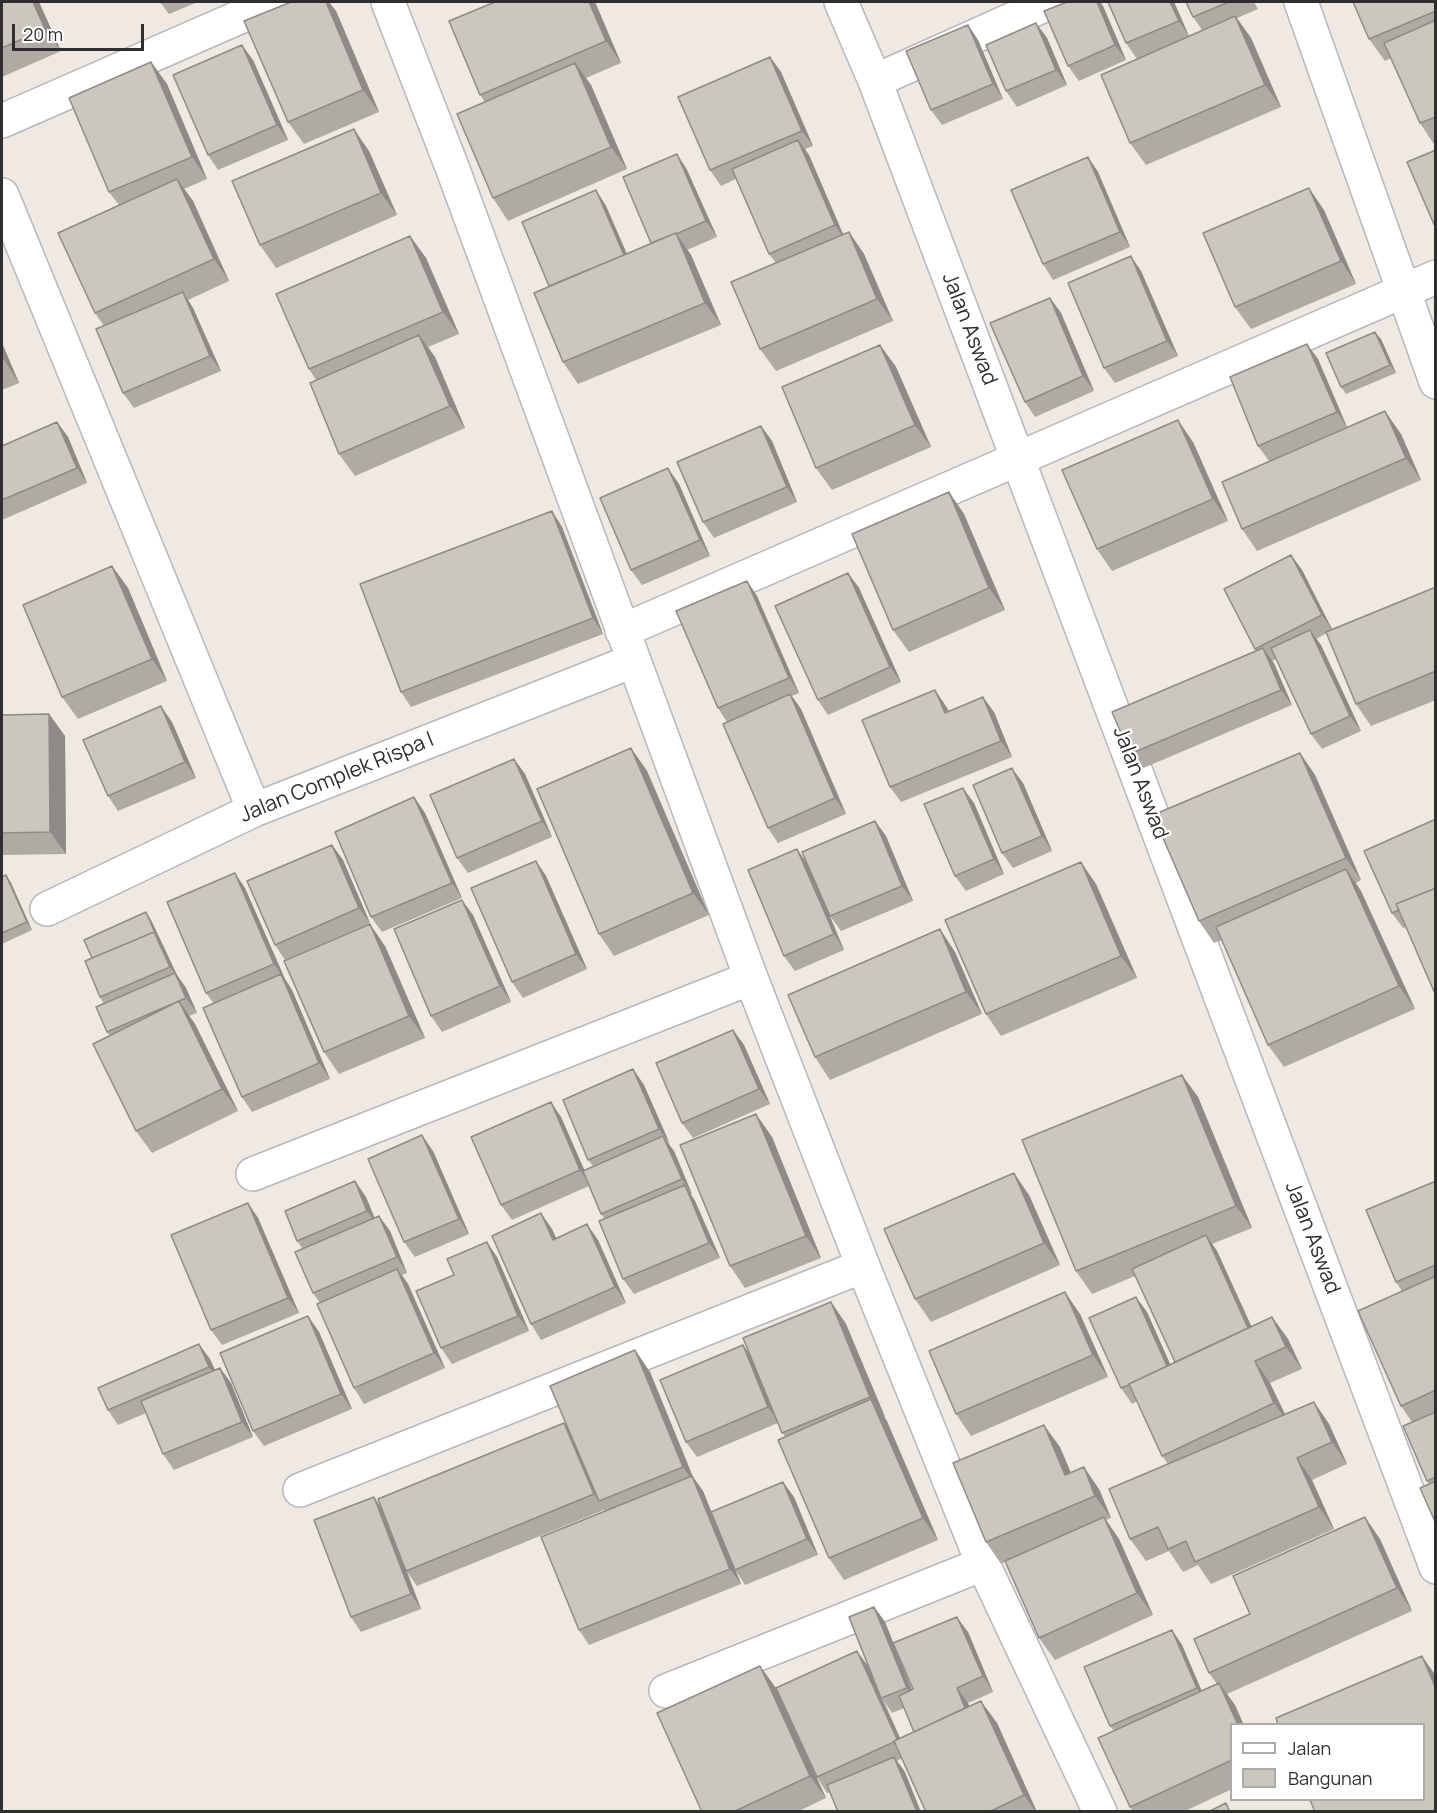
<!DOCTYPE html>
<style>
body{margin:0}
#map{position:relative;width:1437px;height:1813px;overflow:hidden;background:#efe9e1;font-family:Manrope,sans-serif}
canvas{display:block}
.frame{position:absolute;inset:0;border:3px solid #2e2e2e;pointer-events:none}
.legend{position:absolute;left:1230px;top:1723px;width:195px;height:78px;box-sizing:border-box;background:#fff;border:2px solid #ababab;margin:0;padding:8px 10px;list-style:none;font-size:18px;color:#2e2e2e}
.legend li{display:flex;align-items:center;gap:12px;height:30px}
.legend b{width:30px;border:2px solid #ababab}
.scale{position:absolute;left:12px;top:24px;width:132px;height:27px;box-sizing:border-box;border:3px solid #2e2e2e;border-top:0;padding-left:8px;font-size:18px;line-height:21px;white-space:nowrap;color:#2e2e2e;-webkit-text-stroke:4px #fff;paint-order:stroke}
</style>
<div id="map">
<canvas width="1437" height="1813"></canvas>
<div class="frame"></div>
<ul class="legend">
<li><b style="height:8px;background:#fff"></b>Jalan</li>
<li><b style="height:16px;background:#cbc7bf"></b>Bangunan</li>
</ul>
<div class="scale">20 m</div>
</div>
<script>
const ctx = document.querySelector('canvas').getContext('2d');
ctx.lineJoin = 'round';
function stroke(path, color, width, dash) { ctx.strokeStyle = color; ctx.lineWidth = width; ctx.lineCap = dash ? 'butt' : 'round'; ctx.setLineDash(dash || []); ctx.stroke(path); }
function fill(path, color) { ctx.fillStyle = color; ctx.fill(path, 'evenodd'); }
function drawText(font, color, halo, rows, align = 'center') {
  ctx.font = font + ' Manrope,sans-serif'; ctx.lineWidth = 4.5; ctx.setLineDash([]); ctx.textBaseline = 'middle'; ctx.strokeStyle = halo; ctx.fillStyle = color; for (const [text, x, y, turn = 0] of rows) {
    ctx.save(); ctx.translate(x, y); ctx.rotate((+turn || 0) * Math.PI / 180); ctx.textAlign = isNaN(turn) ? turn : align; if (halo) ctx.strokeText(text, 0, 0); ctx.fillText(text, 0, 0); ctx.restore();
  }
}
const street = new Path2D(`
 M388,2L452,167L751,978L863,1266L983,1564L1100,1812
 M841,2L875,81L1436,1567
 M1301,2L1436,382
 M875,81L1051,2
 M2,121L274,2
 M2,195L254,810
 M622,631L1436,277
 M47,909L254,810L633,661
 M253,1174L751,978
 M300,1490L863,1266
 M666,1691L983,1564`);
stroke(street, '#b4b7c1', 36);
stroke(street, '#fff', 33);
fill(new Path2D(`
 M2,2H39L61,51L2,77Z
 M160,2H198L169,14Z
 M495,2H595L621,63L586,78L591,85L627,169L508,221L493,198L485,102L480,95Z
 M1067,2H1100L1103,6L1126,60L1079,81L1068,66Z
 M1108,2H1174L1189,36L1137,59L1126,43Z
 M1186,2H1254L1258,9L1237,18L1251,38L1281,107L1146,165L1130,143L1202,30L1193,17Z
 M1436,2V145L1435,146L1420,123L1391,58L1385,61L1369,39Z
 M336,11L379,112L304,144L288,122Z
 M1036,23L1047,38L1067,85L1017,107L1006,91Z
 M968,25L978,40L1003,99L942,125L931,110Z
 M770,57L781,72L813,146L805,149L809,155L843,234L849,232L864,254L893,321L776,371L760,349L776,263L769,254L736,179L721,186L710,170Z
 M253,60L288,140L218,170L208,155Z
 M151,62L167,84L207,179L184,189L193,201L229,281L188,300L193,308L221,371L134,408L123,393L104,326L95,313L119,205L109,192Z
 M369,151L397,215L276,268L260,245Z
 M677,154L687,170L717,237L687,250L691,255L721,325L578,384L563,362L549,286L596,190L606,206L627,254L651,243Z
 M1088,157L1098,172L1130,247L1053,280L1043,264Z
 M1324,210L1356,284L1251,329L1235,307Z
 M410,236L426,258L459,334L428,347L435,357L465,428L355,476L339,454L316,380L309,369Z
 M1141,271L1178,356L1115,383L1104,368Z
 M1050,298L1061,313L1094,391L1035,417L1025,402Z
 M1381,339L1396,373L1346,394L1341,387Z
 M2,343L19,383L2,390Z
 M880,345L896,367L931,447L832,490L816,468Z
 M1318,359L1347,427L1269,461L1258,446Z
 M57,422L68,437L87,483L2,520V446Z
 M761,426L772,441L797,502L714,538L703,522Z
 M1401,434L1421,480L1257,551L1242,529Z
 M1193,442L1228,521L1112,571L1097,549Z
 M679,484L710,556L642,585L631,570Z
 M949,492L964,514L1005,610L909,652L893,630Z
 M552,511L562,527L603,634L411,707L401,692Z
 M1291,555L1302,570L1332,629L1436,587V700L1371,726L1356,704L1327,633L1316,639L1321,645L1361,731L1322,749L1311,734L1276,659L1272,661L1292,705L1141,769L1130,754L1256,651L1224,589Z
 M112,566L128,588L167,681L78,719L62,697Z
 M848,573L859,588L901,682L828,715L818,700Z
 M747,581L757,596L799,693L792,696L801,709L846,814L778,843L768,828L727,722L718,708Z
 M946,706L949,711L994,712L1012,757L901,802L890,787Z
 M49,714L65,736L66,854L2,855V715Z
 M172,722L196,778L118,811L108,796Z
 M631,748L647,771L709,915L614,956L599,934Z
 M1300,753L1315,775L1361,880L1356,883L1361,891L1415,1009L1284,1067L1268,1045L1222,940L1214,943L1199,921Z
 M514,759L525,774L552,837L468,873L457,858Z
 M1023,783L1052,851L1013,868L1002,853Z
 M414,797L425,813L462,898L382,932L371,917Z
 M974,803L1004,874L966,891L955,876Z
 M1436,819L1406,927L1403,928L1392,913Z
 M875,821L886,836L913,901L841,931L830,916L844,950L795,971L784,956L797,849L808,865Z
 M332,845L343,860L370,923L285,960L275,945Z
 M536,861L546,876L587,969L523,998L512,982Z
 M6,875L11,883L32,930L2,944V877Z
 M1096,884L1137,978L1001,1036L986,1014Z
 M245,888L285,979L292,990L330,1079L252,1112L242,1097L214,1004L206,993Z
 M473,915L511,1002L442,1032L431,1016Z
 M151,920L177,975L186,988L197,1013L189,1016L195,1024L238,1111L152,1153L136,1131L110,1036L107,1032L104,1004L100,997L92,958Z
 M385,946L425,1038L339,1074L324,1052Z
 M955,952L982,1014L830,1080L815,1057Z
 M733,1030L744,1045L770,1104L693,1138L682,1123Z
 M633,1069L644,1085L669,1145L674,1151L692,1194L691,1195L695,1201L720,1258L634,1294L623,1279L605,1219L601,1214L589,1186L512,1220L501,1205L561,1117L584,1170L593,1166L588,1160Z
 M1182,1075L1198,1097L1252,1228L1212,1244L1217,1251L1251,1327L1272,1317L1288,1339L1302,1369L1270,1383L1285,1414L1314,1402L1329,1424L1347,1464L1312,1480L1334,1529L1211,1584L1198,1565L1183,1572L1169,1551L1146,1561L1130,1539L1168,1464L1162,1456L1137,1401L1132,1404L1121,1388L1147,1312L1170,1364L1175,1362L1135,1276L1092,1294L1076,1271Z
 M772,1137L821,1258L745,1288L730,1266Z
 M433,1151L469,1234L415,1257L404,1242Z
 M355,1181L366,1197L374,1218L379,1216L390,1231L407,1273L402,1275L408,1284L445,1368L364,1404L354,1388L320,1303L313,1293L303,1249L297,1241Z
 M1436,1181V1524L1429,1484L1427,1481L1412,1422L1401,1406L1402,1291L1396,1282Z
 M1029,1195L1060,1265L931,1322L915,1299Z
 M248,1203L258,1218L299,1313L222,1345L211,1330Z
 M552,1229L556,1238L598,1240L626,1303L541,1340L531,1324Z
 M497,1257L529,1331L452,1364L441,1348Z
 M831,1302L846,1324L885,1419L938,1540L844,1580L829,1558L785,1437L778,1423L697,1457L686,1442L743,1345L750,1355Z
 M1080,1314L1108,1377L971,1436L956,1414Z
 M308,1316L319,1332L352,1409L264,1446L253,1431Z
 M635,1350L650,1372L693,1477L703,1491L711,1511L794,1497L818,1555L745,1585L736,1571L741,1584L589,1645L579,1630L605,1511L604,1510L417,1586L407,1572L421,1609L361,1632L351,1617L374,1497L381,1508L568,1428Z
 M210,1359L215,1370L220,1368L231,1383L253,1437L174,1470L163,1454L146,1413L118,1425L108,1410Z
 M1060,1447L1071,1473L1099,1489L1111,1518L1106,1520L1119,1539L1153,1615L1055,1660L1039,1638L1005,1562L1001,1564L986,1542Z
 M1380,1539L1412,1611L1227,1694L1235,1705L1232,1725V1789L1183,1812H1133L1130,1807L1114,1731L1110,1726L1172,1630L1182,1645L1202,1691L1217,1684L1209,1673L1250,1614Z
 M874,1607L885,1622L912,1690L968,1632L993,1692L968,1703L969,1707L997,1723L1037,1812H926L902,1758L897,1761L905,1772L827,1793L817,1777L801,1744L826,1798L797,1812H702L776,1688L868,1666L876,1684ZM884,1701L892,1713L904,1708L914,1732L900,1738Z`), '#afaba4');
fill(new Path2D(`
 M33,2H39L61,51L45,29Z
 M326,2H329L336,11L379,112L363,90Z
 M589,2H595L621,63L606,41Z
 M1097,2H1100L1103,6L1126,60L1115,45Z
 M1170,2H1174L1189,36L1179,21Z
 M1235,16L1251,38L1281,107L1265,85Z
 M1036,23L1047,38L1067,85L1056,70Z
 M968,25L978,40L1003,99L993,84Z
 M242,45L253,60L288,140L277,125Z
 M770,57L781,72L813,146L802,131Z
 M151,62L167,84L207,179L192,157Z
 M575,63L591,85L627,169L611,147Z
 M354,129L369,151L397,215L381,193Z
 M798,140L809,155L846,241L835,225Z
 M677,154L687,170L717,237L706,221Z
 M1088,157L1098,172L1130,247L1120,232Z
 M177,179L193,201L229,281L214,259Z
 M1309,188L1324,210L1356,284L1341,261Z
 M596,190L606,206L635,273L625,258Z
 M849,232L864,254L893,321L877,299Z
 M676,233L691,255L721,325L705,303Z
 M410,236L426,258L459,334L443,312Z
 M1131,256L1141,271L1178,356L1167,341Z
 M183,292L193,308L221,371L210,356Z
 M1050,298L1061,313L1094,391L1083,376Z
 M1375,332L1381,339L1396,373L1390,365Z
 M419,335L435,357L465,428L450,406Z
 M2,343L19,383L2,357Z
 M1307,344L1318,359L1347,427L1337,412Z
 M880,345L896,367L931,447L915,425Z
 M1385,411L1401,434L1421,480L1406,458Z
 M1178,420L1193,442L1228,521L1213,499Z
 M57,422L68,437L87,483L77,468Z
 M761,426L772,441L797,502L787,487Z
 M668,468L679,484L710,556L700,540Z
 M949,492L964,514L1005,610L989,588Z
 M552,511L562,527L603,634L593,618Z
 M1291,555L1302,570L1333,631L1322,615Z
 M112,566L128,588L167,681L152,659Z
 M848,573L859,588L901,682L890,667Z
 M747,581L757,596L799,693L789,678Z
 M1310,630L1321,645L1361,731L1350,716Z
 M1263,648L1274,663L1292,705L1281,690Z
 M935,690L946,706L956,728L945,713Z
 M790,694L801,709L846,814L835,798Z
 M983,697L994,712L1012,757L1001,741Z
 M161,706L172,722L196,778L185,762Z
 M49,714L65,736L66,854L50,832Z
 M631,748L647,771L709,915L693,893Z
 M1300,753L1315,775L1361,880L1346,858Z
 M514,759L525,774L552,837L542,821Z
 M1012,768L1023,783L1052,851L1042,836Z
 M963,788L974,803L1004,874L994,859Z
 M414,797L425,813L462,898L452,883Z
 M875,821L886,836L913,901L902,886Z
 M332,845L343,860L370,923L359,908Z
 M797,849L808,865L844,950L834,934Z
 M536,861L546,876L587,969L576,954Z
 M1081,862L1096,884L1137,978L1121,956Z
 M1346,869L1361,891L1415,1009L1399,986Z
 M235,873L245,888L285,979L292,990L330,1079L319,1063L281,974L274,964Z
 M6,875L11,883L32,930L27,922Z
 M462,900L473,915L511,1002L500,986Z
 M146,912L151,920L177,975L186,988L197,1013L186,998L179,980L170,967Z
 M370,924L385,946L425,1038L409,1016Z
 M940,929L955,952L982,1014L966,992Z
 M179,1001L195,1024L238,1111L222,1089Z
 M733,1030L744,1045L770,1104L759,1089Z
 M633,1069L644,1085L670,1144L659,1129Z
 M1182,1075L1198,1097L1252,1228L1236,1206Z
 M551,1102L561,1117L591,1185L580,1170Z
 M756,1114L772,1137L821,1258L806,1236Z
 M422,1135L433,1151L469,1234L459,1219Z
 M663,1136L674,1151L692,1194L682,1179Z
 M1014,1173L1029,1195L1060,1265L1044,1243Z
 M355,1181L366,1197L378,1226L367,1211Z
 M685,1185L695,1201L720,1258L709,1243Z
 M248,1203L258,1218L299,1313L288,1298Z
 M541,1213L552,1229L564,1255L553,1240Z
 M379,1216L390,1231L407,1273L397,1257Z
 M587,1224L598,1240L626,1303L615,1287Z
 M1206,1235L1217,1251L1260,1345L1249,1329Z
 M487,1242L497,1257L529,1331L518,1316Z
 M397,1269L408,1284L445,1368L434,1353Z
 M1065,1292L1080,1314L1108,1377L1093,1355Z
 M1136,1297L1147,1312L1178,1382L1168,1367Z
 M831,1302L846,1324L886,1419L870,1397Z
 M308,1316L319,1332L352,1409L341,1394Z
 M1272,1317L1288,1339L1302,1369L1286,1347Z
 M199,1344L210,1359L220,1382L209,1367Z
 M743,1345L754,1360L779,1422L768,1407Z
 M635,1350L650,1372L693,1477L703,1491L741,1584L730,1569L697,1488L683,1467Z
 M1255,1361L1270,1383L1290,1425L1274,1403Z
 M220,1368L231,1383L253,1437L242,1422Z
 M871,1399L887,1421L938,1540L923,1518Z
 M1314,1402L1329,1424L1347,1464L1332,1442Z
 M564,1423L575,1438L599,1501L594,1494Z
 M1044,1425L1060,1447L1081,1497L1065,1475Z
 M1297,1458L1312,1480L1334,1529L1319,1507Z
 M1084,1467L1099,1489L1111,1518L1095,1496Z
 M783,1482L794,1497L818,1555L807,1539Z
 M374,1497L384,1512L421,1609L411,1594Z
 M1104,1517L1119,1539L1153,1615L1137,1593Z
 M1365,1517L1380,1539L1412,1611L1397,1588Z
 M874,1607L885,1622L917,1703L907,1688Z
 M957,1617L968,1632L993,1692L983,1676Z
 M1172,1630L1182,1645L1207,1704L1197,1688Z
 M857,1651L868,1666L882,1697L881,1698L908,1755L898,1740Z
 M1422,1656L1436,1676V1689Z
 M760,1666L776,1688L826,1798L810,1776Z
 M1219,1683L1235,1705L1244,1725H1238Z
 M957,1688L968,1703L978,1729L967,1713Z
 M981,1701L997,1723L1037,1812H1036L1024,1795Z
 M894,1757L905,1772L921,1812H917Z`), '#8e8b86');
const building = new Path2D(`
 M2,2H33L45,29L2,48Z
 M291,2H326L363,90L288,122L244,21Z
 M495,2H589L606,41L480,95L449,21Z
 M1067,2H1097L1115,45L1068,66L1044,11Z
 M1108,2H1170L1179,21L1126,43Z
 M1186,2H1229L1193,17Z
 M1353,2H1436V11L1369,39Z
 M1235,16L1265,85L1130,143L1101,75Z
 M1436,20V117L1420,123L1384,43Z
 M1036,23L1056,70L1006,91L986,45Z
 M968,25L993,84L931,110L906,51Z
 M242,45L277,125L208,155L173,75Z
 M770,57L802,131L710,170L678,97Z
 M151,62L192,157L109,192L69,98Z
 M575,63L611,147L493,198L457,114Z
 M354,129L381,193L260,245L232,181Z
 M798,140L835,225L769,254L732,169Z
 M1436,150V229L1407,162Z
 M677,154L706,221L676,234V233L651,243L623,177Z
 M1088,157L1120,232L1043,264L1011,190Z
 M177,179L214,259L95,313L58,233Z
 M1309,188L1341,261L1235,307L1203,233Z
 M596,190L624,255L549,286L522,222Z
 M849,232L877,299L760,349L731,282Z
 M676,233L705,303L563,362L534,293Z
 M410,236L443,312L309,369L276,294Z
 M1131,256L1167,341L1104,368L1068,283Z
 M183,292L210,356L123,393L96,329Z
 M1050,298L1083,376L1025,402L990,323Z
 M1375,332L1390,365L1341,387L1326,353Z
 M419,335L450,406L339,454L310,383Z
 M1307,344L1337,412L1258,446L1230,377Z
 M880,345L915,425L816,468L782,387Z
 M1385,411L1406,458L1242,529L1222,482Z
 M1178,420L1213,499L1097,549L1062,470Z
 M57,422L77,468L2,500V446Z
 M761,426L787,487L703,522L677,462Z
 M668,468L700,540L631,570L600,498Z
 M949,492L989,588L893,630L852,534Z
 M552,511L593,618L401,692L360,584Z
 M1291,555L1322,615L1255,649L1224,589Z
 M112,566L152,659L62,697L23,605Z
 M848,573L890,667L818,700L775,606Z
 M747,581L789,678L718,708L676,611Z
 M1436,587V671L1356,704L1326,632Z
 M1310,630L1350,716L1311,734L1271,648Z
 M1263,648L1281,690L1130,754L1112,712Z
 M935,690L945,713L983,697L1001,741L890,787L862,720Z
 M790,694L835,798L768,828L723,724Z
 M161,706L185,762L108,796L83,740Z
 M49,714L50,832L2,833V715Z
 M631,748L693,893L599,934L537,789Z
 M1300,753L1346,858L1199,921L1153,815Z
 M514,759L542,821L457,858L430,795Z
 M1012,768L1042,836L1002,853L973,785Z
 M963,788L994,859L955,876L924,804Z
 M414,797L452,883L371,917L335,832Z
 M1436,819V888L1396,904L1399,910L1392,913L1364,851Z
 M875,821L902,886L830,916L802,852Z
 M332,845L359,908L275,945L247,881Z
 M797,849L834,934L784,956L748,870Z
 M536,861L576,954L512,982L471,888Z
 M1081,862L1121,956L986,1014L945,920Z
 M1346,869L1399,986L1268,1045L1216,927Z
 M235,873L274,964L206,993L167,902Z
 M6,875L27,922L2,933V877Z
 M1436,888V996L1396,904Z
 M462,900L500,986L431,1016L394,929Z
 M146,912L155,933L154,932L92,958L84,940Z
 M370,924L409,1016L324,1052L284,961Z
 M940,929L966,992L815,1057L788,995Z
 M154,932L170,967L100,997L85,961Z
 M175,973L186,998L107,1032L96,1007Z
 M281,974L319,1063L242,1097L203,1008Z
 M179,1001L222,1089L136,1131L93,1044Z
 M733,1030L759,1089L682,1123L656,1063Z
 M633,1069L659,1129L588,1160L563,1100Z
 M1182,1075L1236,1206L1076,1271L1022,1140Z
 M551,1102L580,1170L501,1205L471,1137Z
 M756,1114L806,1236L730,1266L680,1145Z
 M422,1135L459,1219L404,1242L368,1159Z
 M663,1136L682,1179L601,1214L583,1171Z
 M1014,1173L1044,1243L915,1299L884,1229Z
 M355,1181L367,1211L297,1241L285,1211Z
 M1436,1181V1265L1396,1282L1366,1210Z
 M685,1185L709,1243L623,1279L599,1221Z
 M248,1203L288,1298L211,1330L171,1235Z
 M541,1213L553,1240L587,1224L615,1287L531,1324L492,1236Z
 M379,1216L397,1257L313,1293L295,1252Z
 M1206,1235L1248,1328L1175,1362L1132,1269Z
 M487,1242L518,1316L441,1348L416,1291L454,1275L447,1259Z
 M397,1269L434,1353L354,1388L317,1304Z
 M1436,1276V1390L1401,1406L1358,1311Z
 M1065,1292L1093,1355L956,1414L929,1351Z
 M1136,1297L1167,1366L1129,1384V1385L1121,1388L1089,1318Z
 M831,1302L870,1397L782,1433L743,1338Z
 M308,1316L341,1394L253,1431L220,1353Z
 M1272,1317L1286,1347L1255,1361L1274,1403L1162,1456L1129,1384Z
 M199,1344L209,1367L108,1410L98,1388Z
 M743,1345L768,1407L686,1442L660,1380Z
 M635,1350L683,1467L599,1501L550,1386Z
 M220,1368L242,1422L163,1454L141,1401Z
 M871,1399L923,1518L829,1558L778,1440Z
 M1314,1402L1332,1442L1297,1458L1319,1507L1195,1562L1186,1541L1168,1549L1158,1527L1130,1539L1109,1489Z
 M1436,1412V1477L1427,1481L1403,1426Z
 M564,1423L594,1494L406,1571L378,1499Z
 M1044,1425L1065,1475L1084,1467L1095,1496L986,1542L953,1463Z
 M692,1476L730,1569L579,1630L541,1537Z
 M1436,1481V1524L1420,1488Z
 M783,1482L807,1539L735,1570L711,1512Z
 M374,1497L411,1594L351,1617L314,1520Z
 M1104,1517L1137,1593L1039,1638L1005,1561Z
 M1365,1517L1397,1588L1209,1673L1194,1639L1250,1614L1233,1576Z
 M874,1607L907,1688L881,1698L849,1617Z
 M957,1617L983,1676L957,1688L965,1708L914,1732L899,1696L913,1689L893,1643Z
 M1172,1630L1197,1688L1110,1726L1084,1667Z
 M857,1651L897,1739L894,1741V1742L817,1777L776,1688Z
 M1422,1656L1436,1689V1812H1315L1310,1800H1424V1725H1278L1276,1718Z
 M760,1666L810,1776L733,1812H702L657,1713Z
 M1219,1683L1238,1725H1232V1760L1130,1807L1098,1738Z
 M981,1701L1024,1795L989,1812H926L894,1741Z
 M894,1757L917,1812H838L827,1785Z
 M1226,1803L1230,1812H1208Z`);
fill(building, '#cbc7bf');
stroke(building, '#8e8b86', 1.5);
drawText('21px', '#2e2e2e', '#fff', [
 ["Jalan Aswad",969,329,69],
 ["Jalan Complek Rispa I",337,778,-22],
 ["Jalan Aswad",1140,783,69],
 ["Jalan Aswad",1312,1238,69]
]);
</script>
